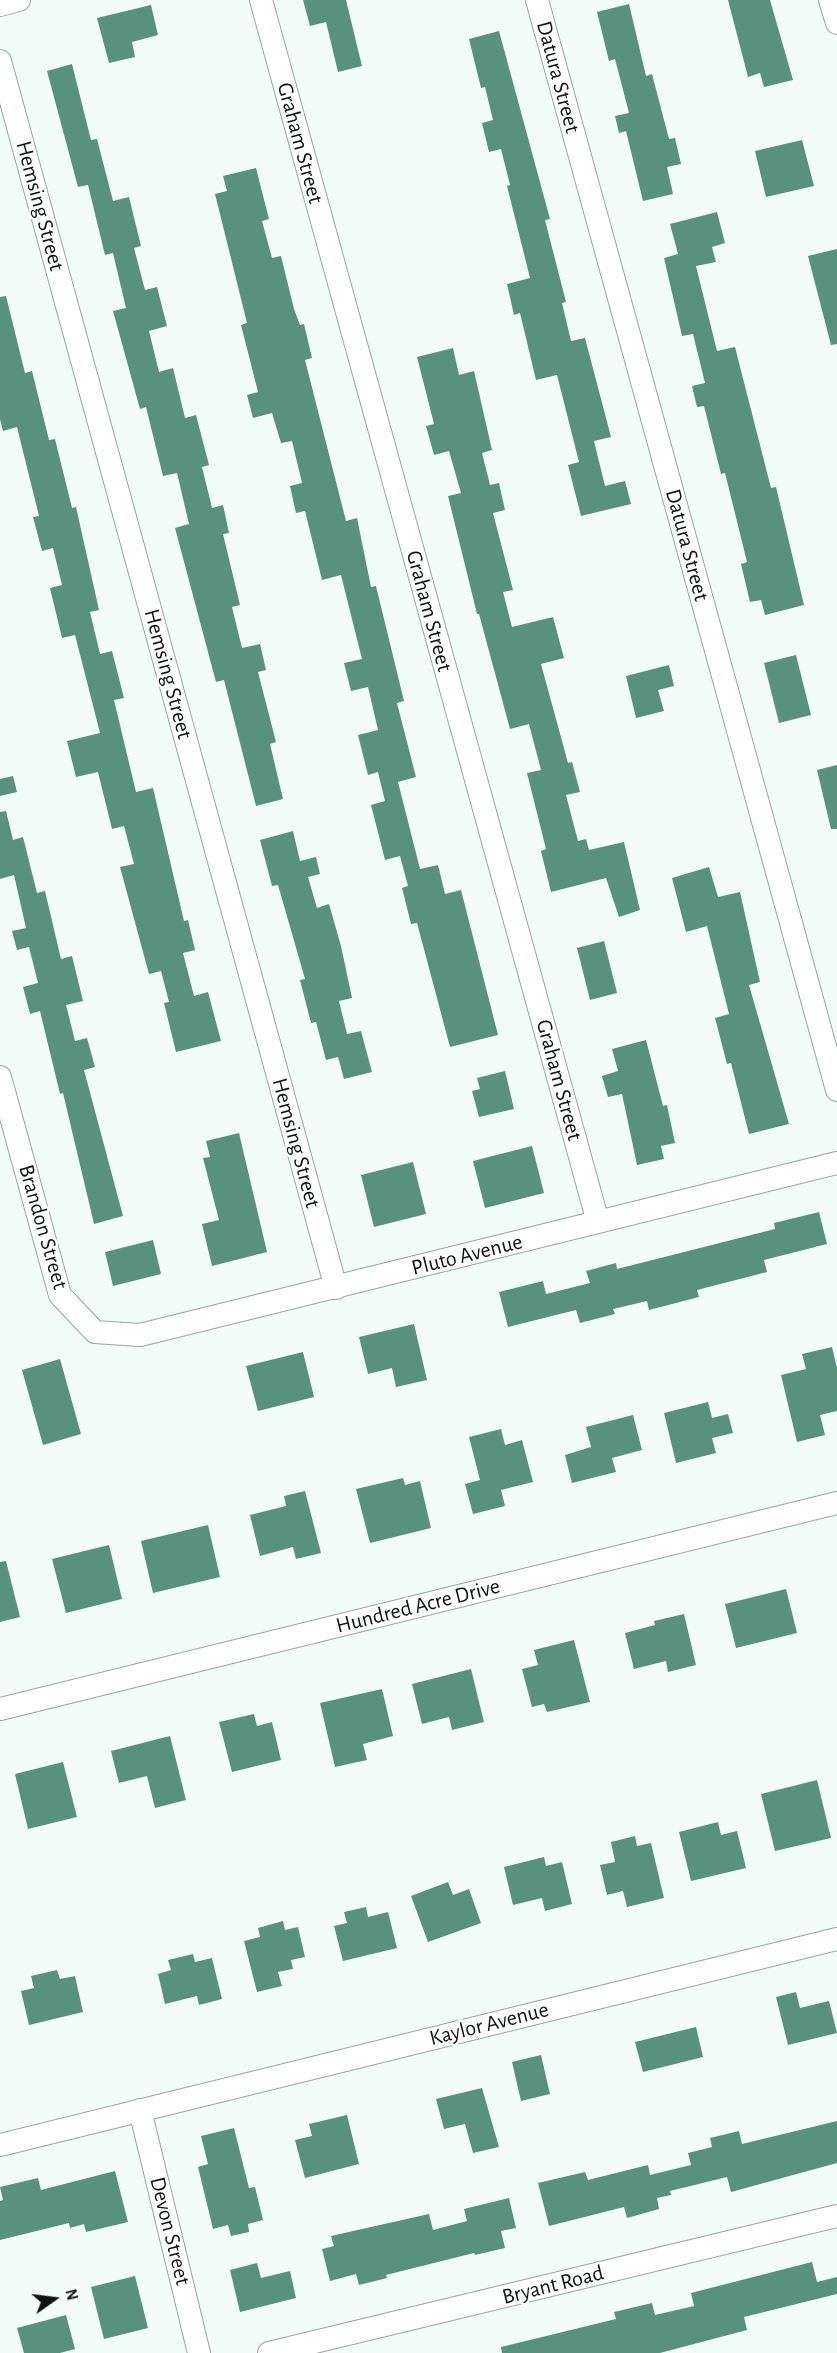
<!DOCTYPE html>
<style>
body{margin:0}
#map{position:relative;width:837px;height:2353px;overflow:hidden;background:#f2fcf8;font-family:"Alegreya Sans",sans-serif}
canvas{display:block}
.north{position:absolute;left:24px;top:2269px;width:60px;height:60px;-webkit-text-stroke:4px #fff;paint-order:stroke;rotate:76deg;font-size:16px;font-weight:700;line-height:24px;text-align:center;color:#0e1210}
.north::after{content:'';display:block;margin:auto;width:21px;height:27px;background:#0e1210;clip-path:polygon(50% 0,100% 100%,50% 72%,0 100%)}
</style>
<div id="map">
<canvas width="837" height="2353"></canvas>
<div class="north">N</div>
</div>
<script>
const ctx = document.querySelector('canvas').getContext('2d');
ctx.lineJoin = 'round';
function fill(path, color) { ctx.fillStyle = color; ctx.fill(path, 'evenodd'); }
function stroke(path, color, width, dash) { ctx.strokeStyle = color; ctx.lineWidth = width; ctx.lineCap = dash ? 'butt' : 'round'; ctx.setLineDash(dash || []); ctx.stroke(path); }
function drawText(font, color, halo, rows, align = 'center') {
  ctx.font = font + ' "Alegreya Sans",sans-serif'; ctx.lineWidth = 5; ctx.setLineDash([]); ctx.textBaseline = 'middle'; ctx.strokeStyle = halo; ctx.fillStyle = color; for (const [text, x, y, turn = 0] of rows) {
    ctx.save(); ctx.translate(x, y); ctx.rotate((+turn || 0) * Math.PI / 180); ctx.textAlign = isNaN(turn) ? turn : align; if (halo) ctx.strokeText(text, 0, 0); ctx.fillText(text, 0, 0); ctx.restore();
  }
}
fill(new Path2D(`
 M303,0H346L362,66L338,72L326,22L310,26Z
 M728,0H770L793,80L764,87L760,73L748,77Z
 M629,4L646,76L652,74L669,139L675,138L681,164L667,167L673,194L643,201L626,131L619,133L615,116L629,113L615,59L609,61L597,12Z
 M151,5L158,35L132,42L135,57L109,63L97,18Z
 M499,31L550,219L545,220L566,302L562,303L571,341L585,338L611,437L594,441L605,486L625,481L631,504L581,516L568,465L579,462L557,375L536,380L520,313L514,315L507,284L530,278L507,186L510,185L501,149L489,152L482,123L493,120L485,87L481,88L469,39Z
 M72,64L91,140L97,139L113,201L129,197L141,246L134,248L145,290L157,287L167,326L149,331L159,372L173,368L185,418L196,415L209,465L202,467L212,508L223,505L229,533L223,534L240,605L232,607L242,648L260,644L266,670L258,672L276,742L270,744L283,799L256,806L224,680L216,682L175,528L189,524L177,473L163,476L146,407L140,409L113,311L126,308L113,253L105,255L88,185L78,187L47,71Z
 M802,140L814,186L766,197L755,151Z
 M256,168L269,219L262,221L272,258L281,256L294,309L300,325L304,324L312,358L305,360L346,521L357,518L371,587L376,586L404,701L397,703L416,777L398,782L420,869L438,865L445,894L461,890L498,1035L450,1047L417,923L411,924L402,888L408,886L400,856L385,860L371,805L385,801L378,772L368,775L358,735L378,730L368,687L351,691L344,663L362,659L341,575L322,580L305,511L296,513L290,486L302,483L292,441L281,443L272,413L253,418L247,395L258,392L241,325L247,323L215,194L227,191L223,176Z
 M717,212L725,243L712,247L716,262L696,266L717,351L735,347L771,488L776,487L804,605L765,615L761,600L750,602L741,564L747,562L725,473L721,474L704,406L697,407L692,386L705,383L693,334L682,336L664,258L678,254L670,224Z
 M837,249V344L831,345L808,256Z
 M6,296L25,373L32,371L49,440L55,439L72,508L76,507L99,610L90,612L100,654L112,651L124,698L114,700L136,792L153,788L184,921L188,920L195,950L183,953L194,996L208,992L221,1041L176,1052L164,1003L169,1002L161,971L149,974L120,867L134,864L124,826L112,829L98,772L76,777L67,741L100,733L75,635L62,638L50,588L62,585L53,548L42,551L33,517L39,516L17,427L3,431L0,419V297Z
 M453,348L459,375L474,371L492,450L482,453L490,485L499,483L505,510L493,513L513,590L503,592L512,627L553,617L564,658L541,664L568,763L572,762L580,792L566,795L578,841L586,839L589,850L624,842L640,910L619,917L606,878L551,892L541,851L546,849L527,773L541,770L529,724L510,729L479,614H477L448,496L461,493L449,451L434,455L426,426L434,424L417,357Z
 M796,655L811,715L779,723L764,663Z
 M669,665L674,686L658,690L664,711L636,718L626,676Z
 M837,765V829H831L817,770Z
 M13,776L17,792L0,796V779Z
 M6,811L13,840L23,837L37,893L45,891L61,959L72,956L83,1001L66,1005L75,1041L87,1038L95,1067L84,1070L123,1216L94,1224L63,1093L60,1094L40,1011L30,1014L23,987L38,983L29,947L17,950L12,931L26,928L14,875L0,879V812Z
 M293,831L300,861L316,857L320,874L308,877L317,908L329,904L341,946L352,998L339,1001L347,1034L361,1031L372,1072L344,1079L338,1057L326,1060L316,1022L311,1023L300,980L305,979L278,885L272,886L260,840Z
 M709,867L718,897L740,892L760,982L749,985L789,1124L749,1134L731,1063L727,1064L715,1018L729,1014L707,926L686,932L672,878Z
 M604,941L617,993L590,1000L577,948Z
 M646,1040L663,1106L667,1105L675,1143L661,1146L664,1159L637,1165L622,1094L608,1097L602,1076L618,1071L612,1049Z
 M505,1071L514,1109L479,1117L472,1091L480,1089L477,1078Z
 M239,1133L267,1252L212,1266L202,1224L219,1220L203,1158L210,1157L206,1141Z
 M532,1146L544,1193L485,1208L473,1161Z
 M413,1162L426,1214L374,1227L361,1175Z
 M819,1212L827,1244L764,1260L767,1272L697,1290L699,1297L649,1310L647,1301L613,1309L615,1314L580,1323L576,1310L508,1327L499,1292L543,1281L546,1294L590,1283L586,1271L616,1263L617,1269L775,1229L774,1223Z
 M153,1240L161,1274L113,1286L105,1252Z
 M414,1324L427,1380L396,1387L392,1368L368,1374L359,1337Z
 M832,1347L837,1368V1411L820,1415L825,1435L797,1442L781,1375L806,1369L802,1354Z
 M303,1352L314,1397L258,1411L246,1366Z
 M60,1359L81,1434L43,1445L22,1370Z
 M708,1402L712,1418L728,1414L733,1433L712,1438L716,1453L676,1463L664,1413Z
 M633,1415L642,1450L612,1458L616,1472L572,1483L565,1455L591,1447L586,1427Z
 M501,1429L505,1445L522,1440L533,1482L501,1490L505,1506L473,1514L465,1484L480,1480L469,1437Z
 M403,1478L405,1485L420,1481L431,1528L370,1543L356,1489Z
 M305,1491L321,1553L296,1559L293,1547L260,1556L250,1515L286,1506L284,1496Z
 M208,1525L220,1577L153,1593L141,1541Z
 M109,1545L122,1599L66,1613L52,1559Z
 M6,1561L20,1617L0,1622V1562Z
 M786,1589L797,1633L736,1648L725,1604Z
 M684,1614L696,1665L668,1672L666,1661L634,1669L625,1633L655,1625L654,1621Z
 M574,1640L590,1702L547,1712L544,1704L532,1707L522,1669L538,1665L534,1650Z
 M471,1669L484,1722L452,1730L449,1717L422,1724L412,1684Z
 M382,1689L393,1736L363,1744L367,1760L335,1767L320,1703Z
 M254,1714L257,1726L272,1722L281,1760L232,1772L219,1722Z
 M170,1736L186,1800L155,1808L147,1776L119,1783L111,1751Z
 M63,1762L77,1817L28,1829L15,1774Z
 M817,1780L831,1838L775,1851L761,1794Z
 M718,1822L721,1835L737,1831L746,1868L691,1881L679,1832Z
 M635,1836L637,1846L651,1843L664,1898L627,1907L623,1891L607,1895L600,1865L615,1862L611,1842Z
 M544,1857L546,1866L562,1862L572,1904L545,1911L542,1898L513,1905L504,1867Z
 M448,1882L453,1895L469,1889L481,1923L428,1942L411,1896Z
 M366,1907L368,1917L388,1912L397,1948L343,1961L334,1926L347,1923L344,1912Z
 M283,1921L285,1930L298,1927L305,1957L291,1960L293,1969L278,1972L282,1986L257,1992L244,1941L260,1937L258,1928Z
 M193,1954L195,1962L212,1958L222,1999L199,2005L197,1996L165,2004L158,1974L171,1970L168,1960Z
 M57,1970L60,1979L75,1976L83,2012L29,2025L21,1991L34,1988L31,1976Z
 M796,1992L800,2008L829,2001L837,2033L788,2045L776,1997Z
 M696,2027L703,2057L643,2072L635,2042Z
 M541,2055L550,2094L521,2101L512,2062Z
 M482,2088L499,2147L473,2153L465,2124L444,2129L436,2099Z
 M347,2115L359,2164L305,2178L295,2140L312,2136L309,2124Z
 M837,2121V2163L731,2192L727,2177L670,2191L671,2195L657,2198L659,2209L627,2218L624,2207L549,2226L538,2183L585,2172L588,2180L648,2165L650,2175L691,2165L688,2153L712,2147L710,2138L739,2131L742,2144Z
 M234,2128L249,2188L255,2187L263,2220L248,2224L249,2232L231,2236L228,2225L213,2229L198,2167L208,2164L201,2136Z
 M115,2171L128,2222L86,2232L84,2224L70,2228L69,2223L0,2240V2201L3,2200L0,2187L38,2178L41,2190Z
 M509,2198L516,2228L501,2231L505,2248L475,2255L474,2253L386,2275L387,2278L359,2285L356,2274L330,2281L322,2249L334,2246L331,2236L429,2214L433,2230L467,2221L464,2209Z
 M812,2262L817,2282L837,2277V2294L744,2317L747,2330L660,2353H502L501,2347L616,2319L614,2312L652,2303L655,2315L694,2306L691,2293Z
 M257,2263L261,2278L290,2271L296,2298L240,2312L230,2270Z
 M135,2276L148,2328L104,2339L91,2287Z
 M66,2315L75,2349L60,2353H24L17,2328Z`), '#58917d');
const street = new Path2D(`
 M261,0L598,1222
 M537,0L837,1090
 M830,0L837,23
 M0,5L19,0
 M0,61L336,1288
 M0,1077L60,1295L95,1332L140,1335L837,1163
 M0,1709L837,1503
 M140,2110L199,2353
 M0,2145L837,1939
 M269,2353L837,2216`);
stroke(street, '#9aa39f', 24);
stroke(street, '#fff', 22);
drawText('22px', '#0e1210', '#fff', [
 ["Datura Street",558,77,75],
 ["Graham Street",300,143,75],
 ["Hemsing Street",40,206,75],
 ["Datura Street",687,545,75],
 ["Graham Street",429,611,75],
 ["Hemsing Street",168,674,75],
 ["Graham Street",559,1080,75],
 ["Hemsing Street",296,1143,75],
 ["Brandon Street",43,1227,74],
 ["Pluto Avenue",467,1255,-14],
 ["Hundred Acre Drive",418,1606,-14],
 ["Kaylor Avenue",489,2024,-14],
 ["Devon Street",170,2231,76],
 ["Bryant Road",553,2285,-14]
]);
</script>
